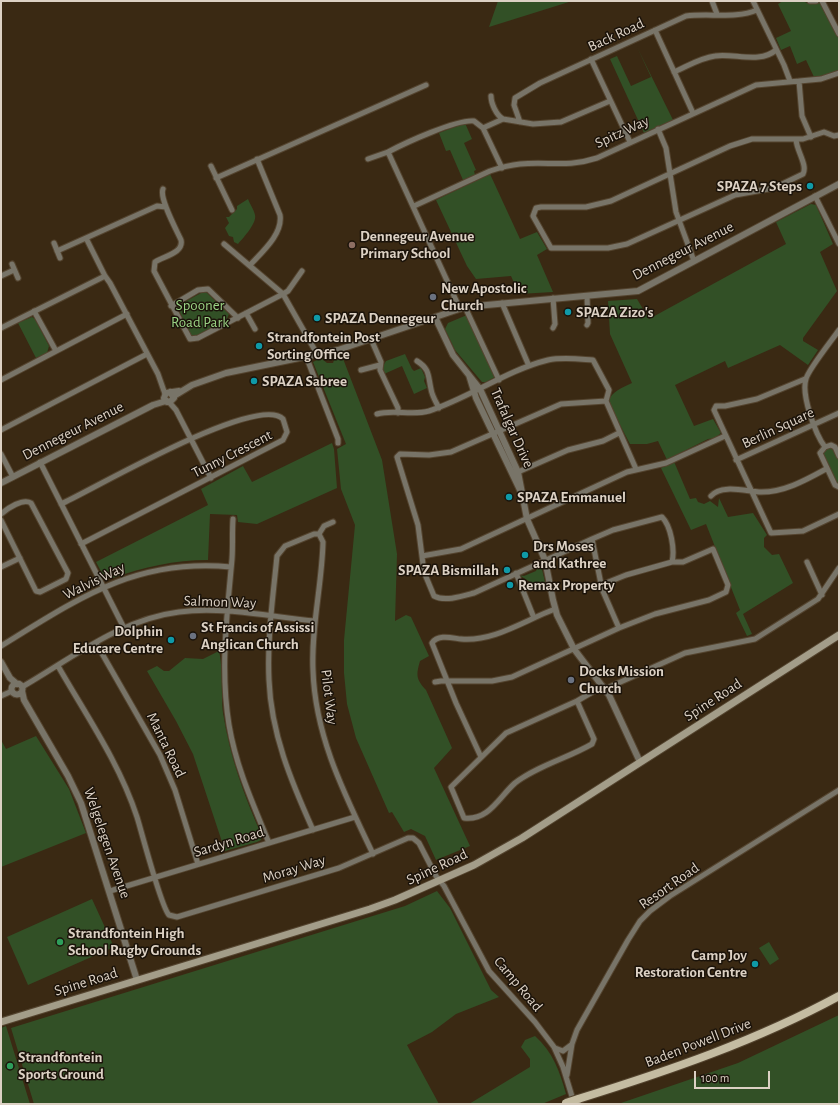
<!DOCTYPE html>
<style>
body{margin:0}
#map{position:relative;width:840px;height:1105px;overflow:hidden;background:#3a2913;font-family:"Alegreya Sans",sans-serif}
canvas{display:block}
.frame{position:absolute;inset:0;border:2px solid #dcd1c4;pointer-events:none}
.scale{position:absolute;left:694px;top:1071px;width:76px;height:18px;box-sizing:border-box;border:2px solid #dcd1c4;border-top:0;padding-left:5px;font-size:12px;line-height:14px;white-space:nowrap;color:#dcd1c4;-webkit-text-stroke:3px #1b130a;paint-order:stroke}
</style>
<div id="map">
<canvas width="840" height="1105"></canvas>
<div class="frame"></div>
<div class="scale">100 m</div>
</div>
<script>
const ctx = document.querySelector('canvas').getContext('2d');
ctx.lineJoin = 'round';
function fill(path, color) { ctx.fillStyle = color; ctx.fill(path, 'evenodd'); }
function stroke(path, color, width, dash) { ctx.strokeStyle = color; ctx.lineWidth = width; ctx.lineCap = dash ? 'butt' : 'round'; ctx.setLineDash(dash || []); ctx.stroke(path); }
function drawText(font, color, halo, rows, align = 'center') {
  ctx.font = font + ' "Alegreya Sans",sans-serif'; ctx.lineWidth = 3; ctx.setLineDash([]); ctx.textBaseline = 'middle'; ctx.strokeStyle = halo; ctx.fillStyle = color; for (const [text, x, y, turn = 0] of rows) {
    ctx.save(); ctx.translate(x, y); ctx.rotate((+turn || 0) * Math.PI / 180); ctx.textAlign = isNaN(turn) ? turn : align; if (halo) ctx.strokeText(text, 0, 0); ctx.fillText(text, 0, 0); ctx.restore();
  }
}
fill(new Path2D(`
 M498,1H572L489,27Z
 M783,1H803L809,4L820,3L823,5L839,38V70L827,75L814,77L806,60L797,64L790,46L781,50L776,38L791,31L778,4Z
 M637,47L673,120L644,133L610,59L617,56L631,86L651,77Z
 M465,123L472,139L464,143L476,170L474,171L475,175L463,180L450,150L446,151L439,133Z
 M490,174L520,239L537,232L547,249L537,255L553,292L519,294L511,276L476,279L467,266L436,200Z
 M248,199C250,204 254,210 255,215C257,223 244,237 238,244L234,242L233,237L229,236L225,228L229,223L226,217H229L237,209V206Z
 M811,204L816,205L833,244L820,252L837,291L803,338V341L818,350L808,365L780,345L728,368L725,361L675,385L694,426L713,419L721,433L715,438L708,439L672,457L690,499L696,498L698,502L704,504L710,501L718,507L719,498L728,517L753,513L767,535L764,538V547L772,555L779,554L793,583L743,614L752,634L747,636L736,613L740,610L706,524L691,530L661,468L669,464L658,441L647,444H630L608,402C612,391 622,388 632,383L610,334L608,301L637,299L649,319L786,244L776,222Z
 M203,292H206L229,314L226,321L196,336H191L177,306Z
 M467,315L495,377L486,382H482L455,350L445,329L448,323Z
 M32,317L35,319L49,346L47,353L36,358L18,323Z
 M405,354L412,369L414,371L421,368L425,377L424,381L427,388L414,394L402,366L384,374L382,368L386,361Z
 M342,356L382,460L397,554L395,621L406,615L411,617L429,656L420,661C416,675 416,679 426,690L452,748L434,768L470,846L436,860L425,836L411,829L404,832L392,812L389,813L356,738L347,704L344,673V640L355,525L341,489L337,449L346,444L313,362L321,358L327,363H333L335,357Z
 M332,443L334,449L337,488L257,524L238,522L237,515L210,514L208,560C174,560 144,567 113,578H108L103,575L96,562L208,505L201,489L243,466L252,482Z
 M832,447L839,460L838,484L821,454L825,449Z
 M541,565L545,582L535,585L519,575L524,576L536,571L538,566Z
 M219,651C223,666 221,695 223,713C230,757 244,796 262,836L261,840L257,842L225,851L193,754L176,721L147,671L157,666L164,671H169L185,658L203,659Z
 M36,736L69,789L86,833L1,867V740L6,749Z
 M437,891L450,908L491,990L499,997L456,1014L432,1032L407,1045L439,1104H34L11,1028L405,906Z
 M92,899L114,947L28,985L7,937Z
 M769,942L779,959L770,965L759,948Z
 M839,1015V1104H618L738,1063Z
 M6,1026L30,1104H1V1028Z
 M535,1036C553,1052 560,1072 566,1094L542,1104H469L530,1067V1059L521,1047L525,1040Z`), '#325026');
const minor = new Path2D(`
 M712,1L717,14
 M753,1L784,65L790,81
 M810,1H816
 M822,1L839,34
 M655,30L693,113
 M591,59L630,142
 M674,72C688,66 700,58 715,56C734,53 760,64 776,50
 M799,81L802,116L811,137
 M491,96C491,103 496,115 503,119
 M520,122L514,105L515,98L540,83L686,16C709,13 736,19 757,10
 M483,128L503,119L533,124L561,122L610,101
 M658,129L666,148L676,212L694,261
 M796,139C796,150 808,165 803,174L774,188L735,195L627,244L608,248H551L533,216L536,208L541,207H586L611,201L730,146L752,139H803L824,132L834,136L839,135
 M368,159L388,152
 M211,166L232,210
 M216,178L426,85
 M163,189C159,198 176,229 181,240C184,253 164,256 155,262L154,271L190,339L198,338L283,294L288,291L302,271
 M815,196L839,244
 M414,206L490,171C499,168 510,165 520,164C549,161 566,168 597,158L756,85L821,79L839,73
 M86,238L105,276L110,283L158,374L165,394
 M54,243L60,258
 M224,244L283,294L317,354
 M57,251L157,206L166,207
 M12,264L18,278
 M250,265C262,252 283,234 280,215L257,159
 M1,276L14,270
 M587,296L588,323L587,325
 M553,298L555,324L553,328
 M502,303L529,366
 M171,306L198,290L208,289L238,318
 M465,307L499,380
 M460,309L388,152C405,143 457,119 474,121L483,128L502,168
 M34,311L56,351
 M246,313L255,329
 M1,328L105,276
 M371,339L381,362L380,370L398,408V413
 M306,356L338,439V443
 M417,361C430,369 428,376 431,389C432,396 436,402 439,408
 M361,370L380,365
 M805,379L757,399L725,406H716L714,410L771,533L803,531L839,514
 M1,380L127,314
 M169,402L176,410L211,478
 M377,414C393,409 412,416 429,411C469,398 507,370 548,360C563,357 578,359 593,360L609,390L606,401L636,469
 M1,430L147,354
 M825,447C815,434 801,394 806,379C808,370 832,340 839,330
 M1,454L13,477
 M839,456L835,447L831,445L825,447L820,453L835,485L839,487
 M736,460L839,413
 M40,462L124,628
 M518,472L568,450L603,441L619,433
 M711,496C721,484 745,491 759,492C783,493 806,480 826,469
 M61,504C94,489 258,393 283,419L287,432L283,440L81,544
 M1,514C8,508 23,498 31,503L68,573L66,579L40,592L36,591L1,520
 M233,519C232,532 233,546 232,559C227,615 220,669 229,725C236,767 253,804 269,843
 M319,534L324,526L333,522
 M592,539L613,530L662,517C671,526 675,550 672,562
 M422,556L461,549L627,472L666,463L725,436
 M807,562L822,595
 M1,567L20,558
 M516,573L534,618
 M601,585L626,575L672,562H683L713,549L728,585L726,592L709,600L655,614L619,628
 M96,643L160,755L175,790L198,864
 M1,646C79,598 136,558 231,567
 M58,666C86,715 119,762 137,817C142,833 161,907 169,915L177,917L339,868L408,838H413L419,843L436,876L444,886L489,971L535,1022L554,1047L563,1067L574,1103
 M435,682L441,681H492L512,677L619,628L602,589L592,539L474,593C463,596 445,602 434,596L424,572L418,525L397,457L400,454L429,455L451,452L561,404L606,401
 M22,687C72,658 121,619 179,612C222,606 272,617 315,621
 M605,689L685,653L755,639L818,599L839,568
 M1,696L12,691
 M577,701L594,739L592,744C568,758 537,766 515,783C499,797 489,821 464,818L451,787L506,733L577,701L603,686
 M481,757L456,703L432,643C438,634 452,638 461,639C494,642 525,620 555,609
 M313,830C291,781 271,733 269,680C267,638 273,597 277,556L285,546L314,534H319L323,542C322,585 311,627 313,670C315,737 345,795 373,854
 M110,891L355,817
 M555,1048L563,1051L571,1045
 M567,1075L572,1044L577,1030L628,940L640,921L650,911L670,896L839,790`);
const tertiary = new Path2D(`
 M435,317L453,355L480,389L518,472L527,519L545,560L553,600L557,615L574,649L609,695L640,762
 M469,375L476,398L521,492
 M170,392L174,398L171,401L167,402L164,398L166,393L179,391
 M174,396L192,385L226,373L338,350L465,307L638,291L839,184
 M1,483L153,405L166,401
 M1,662L10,678L17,684
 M11.5 689a5.5 5.5 0 1 1 11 0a5.5 5.5 0 1 1-11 0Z
 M22,691L24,700L68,776L81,803L137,980`);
const secondary = new Path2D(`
 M1,1022L370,909L395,900L474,865L522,838L839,635`);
const primary = new Path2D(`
 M578,1099C668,1071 756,1041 839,996`);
stroke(minor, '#54442f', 7);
stroke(tertiary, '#54442f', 8);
stroke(secondary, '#54442f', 9);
stroke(primary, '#54442f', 10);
stroke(minor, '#787468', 5);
stroke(tertiary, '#787468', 6);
stroke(secondary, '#a39d89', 7);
stroke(primary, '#c4bca2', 8);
const primaryBridge = new Path2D(`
 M566,1103L578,1099`);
stroke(primaryBridge, '#54442f', 10, []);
stroke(primaryBridge, '#c4bca2', 8);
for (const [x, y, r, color] of [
 [810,186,4,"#0f9aa8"],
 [352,245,4,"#8d6e63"],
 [433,297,4,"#6b7280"],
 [568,312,4,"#0f9aa8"],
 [317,318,4,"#0f9aa8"],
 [259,346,4,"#0f9aa8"],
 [254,381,4,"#0f9aa8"],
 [509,497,4,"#0f9aa8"],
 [525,555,4,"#0f9aa8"],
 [507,570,4,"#0f9aa8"],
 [510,585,4,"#0f9aa8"],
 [193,636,4,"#6b7280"],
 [171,640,4,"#0f9aa8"],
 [571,680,4,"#6b7280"],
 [60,942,4,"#2e9e5b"],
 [755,964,4,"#0f9aa8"],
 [10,1066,4,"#2e9e5b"]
]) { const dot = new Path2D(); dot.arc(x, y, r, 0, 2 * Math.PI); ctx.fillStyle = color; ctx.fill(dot); stroke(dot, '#1b130a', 1.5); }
drawText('15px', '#dcd1c4', '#1b130a', [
 ["Back Road",616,35,-25],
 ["Spitz Way",622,132,-25],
 ["Dennegeur Avenue",683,251,-27],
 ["Trafalgar Drive",512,428,66],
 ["Berlin Square",778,428,-25],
 ["Dennegeur Avenue",73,431,-27],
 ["Tunny Crescent",232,454,-27],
 ["Walvis Way",94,581,-26],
 ["Salmon Way",220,602,2],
 ["Pilot Way",329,697,83],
 ["Spine Road",713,700,-33],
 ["Manta Road",166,745,64],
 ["Sardyn Road",229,842,-17],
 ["Welgelegen Avenue",107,843,71],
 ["Spine Road",437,867,-25],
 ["Moray Way",294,869,-17],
 ["Resort Road",669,886,-35],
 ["Spine Road",86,982,-17],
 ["Camp Road",518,984,50],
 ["Baden Powell Drive",698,1043,-21]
]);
drawText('bold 15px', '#dcd1c4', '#1b130a', [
 ["SPAZA 7 Steps",802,186,"right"],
 ["Dennegeur Avenue",360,236],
 ["Primary School",360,253],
 ["New Apostolic",441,288],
 ["Church",441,305],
 ["SPAZA Zizo's",576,312],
 ["SPAZA Dennegeur",325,318],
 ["Strandfontein Post",267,337],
 ["Sorting Office",267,354],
 ["SPAZA Sabree",262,381],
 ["SPAZA Emmanuel",517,497],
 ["Drs Moses",533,546],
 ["and Kathree",533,563],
 ["SPAZA Bismillah",499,570,"right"],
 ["Remax Property",518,585],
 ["St Francis of Assissi",201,627],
 ["Anglican Church",201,644],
 ["Dolphin",163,631,"right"],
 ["Educare Centre",163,648,"right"],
 ["Docks Mission",579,671],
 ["Church",579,688],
 ["Strandfontein High",68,933],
 ["School Rugby Grounds",68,950],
 ["Camp Joy",747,955,"right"],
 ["Restoration Centre",747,972,"right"],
 ["Strandfontein",18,1057],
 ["Sports Ground",18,1074]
], 'left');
drawText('15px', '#9ad384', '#1b130a', [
 ["Spooner",200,305],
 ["Road Park",200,322]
]);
</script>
